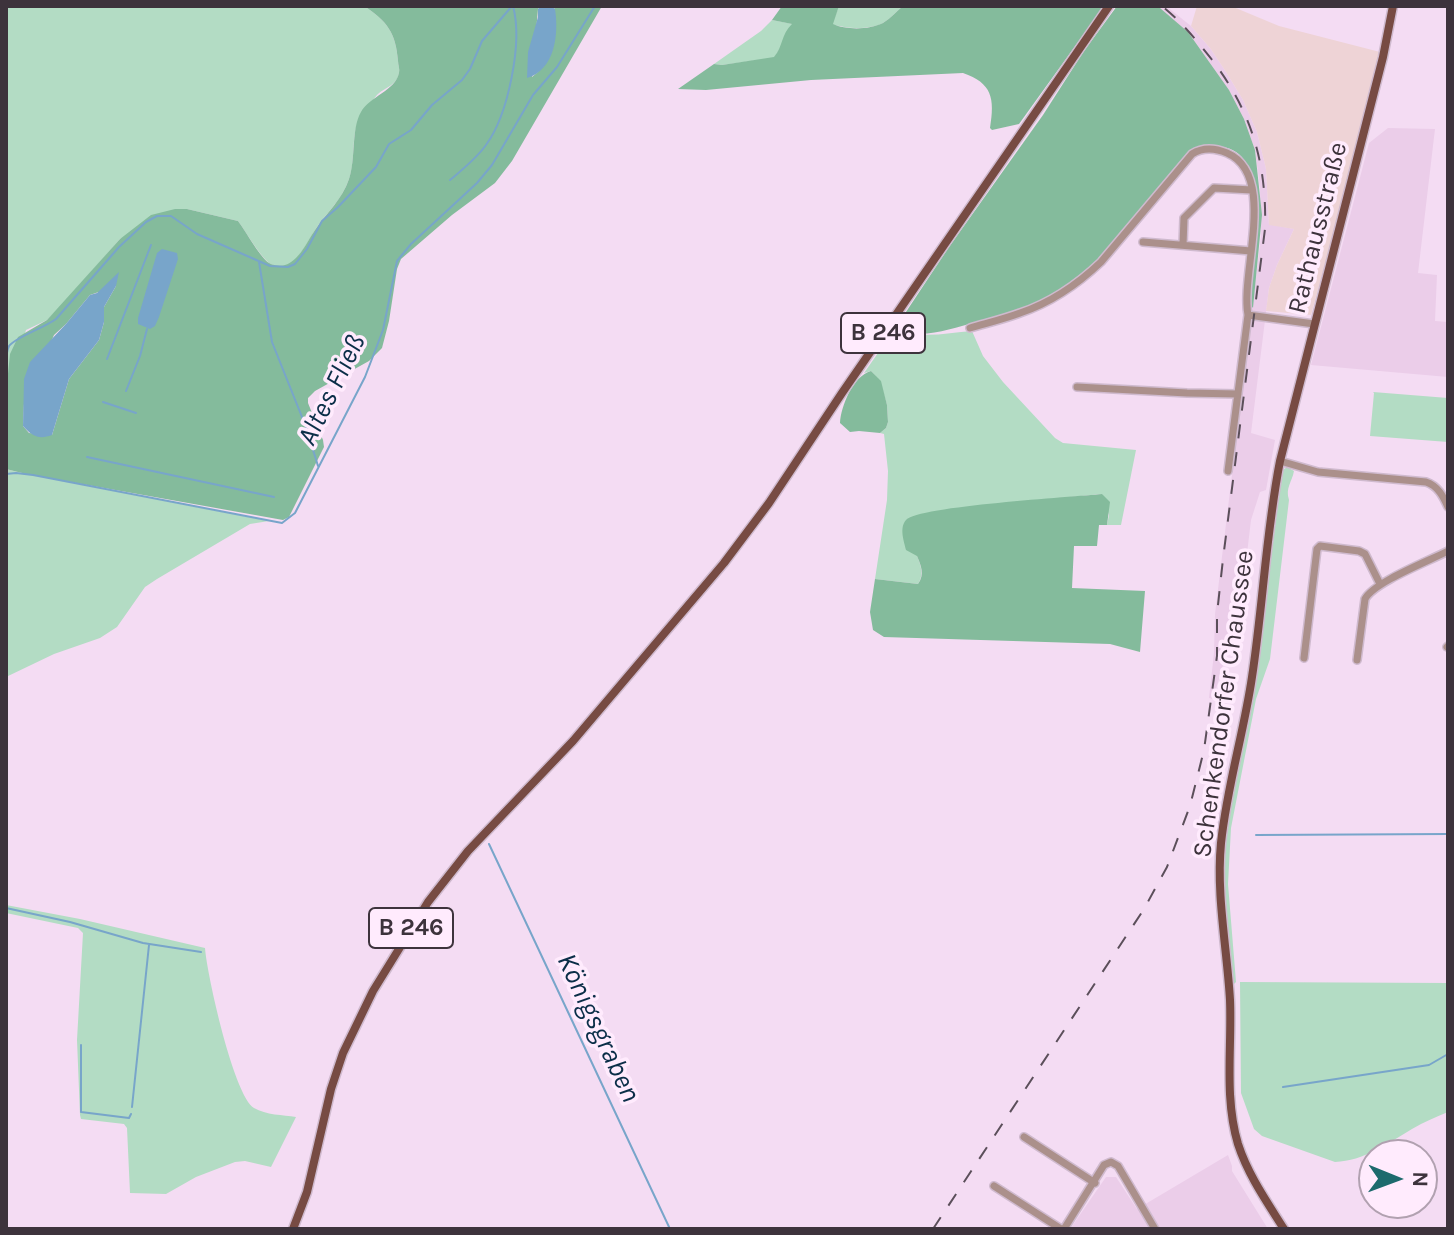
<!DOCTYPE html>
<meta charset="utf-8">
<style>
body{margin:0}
#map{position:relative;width:1454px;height:1235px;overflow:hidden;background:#f4dcf3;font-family:Karla,sans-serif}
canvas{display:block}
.frame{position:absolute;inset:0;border:8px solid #3d333c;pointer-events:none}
.north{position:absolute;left:1358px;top:1139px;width:80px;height:80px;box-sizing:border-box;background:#ffebfd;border:2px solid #b1a1b0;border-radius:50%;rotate:91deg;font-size:22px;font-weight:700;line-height:32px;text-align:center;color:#3d333c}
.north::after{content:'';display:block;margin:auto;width:28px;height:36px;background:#1d6a6d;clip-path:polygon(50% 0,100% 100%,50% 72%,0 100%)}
</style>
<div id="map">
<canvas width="1454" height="1235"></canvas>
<div class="frame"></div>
<div class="north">N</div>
</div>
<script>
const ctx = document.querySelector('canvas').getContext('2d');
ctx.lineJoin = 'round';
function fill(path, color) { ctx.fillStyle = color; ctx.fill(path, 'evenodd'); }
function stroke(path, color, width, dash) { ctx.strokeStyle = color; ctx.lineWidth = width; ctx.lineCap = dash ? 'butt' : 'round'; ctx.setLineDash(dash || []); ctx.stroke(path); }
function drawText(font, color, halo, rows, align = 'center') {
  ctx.font = font + ' Karla,sans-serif'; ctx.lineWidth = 7; ctx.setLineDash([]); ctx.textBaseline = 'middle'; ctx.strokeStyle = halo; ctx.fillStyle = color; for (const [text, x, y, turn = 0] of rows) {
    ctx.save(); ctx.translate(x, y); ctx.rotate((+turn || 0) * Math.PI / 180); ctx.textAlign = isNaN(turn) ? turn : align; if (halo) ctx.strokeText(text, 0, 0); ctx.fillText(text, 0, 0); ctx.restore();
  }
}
fill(new Path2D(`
 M1157,6H1166L1191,26L1210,48L1226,72L1243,100L1257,132L1266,169L1269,224L1294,229L1277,265L1269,288L1251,433L1275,440L1266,490L1260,492L1251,520L1241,604L1213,699L1209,698L1214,653L1215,614L1261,237L1260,188L1255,150L1244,119L1229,90L1188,32Z
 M1388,128L1435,129L1418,273L1437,275L1435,321L1448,322V377L1311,365L1369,143Z
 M1228,1155L1232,1166V1171L1268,1229H1070L1106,1177H1116L1137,1209Z`), '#ebcde9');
fill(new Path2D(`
 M1197,6H1231L1279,26L1380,52L1342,203L1311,315L1266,311L1269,288L1277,265L1294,229L1269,225L1266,169L1257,132L1243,100L1226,72L1210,48L1191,26Z`), '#eed3d6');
fill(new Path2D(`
 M6,6H364C387,21 396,33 398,61C398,65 400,69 399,73C397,85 386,87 378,94C373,99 360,118 357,125C352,138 355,163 349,179C342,200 326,213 315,230C305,245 295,274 271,264C262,260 245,230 238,221L187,209L120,239L61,306L47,320L26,330L6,393Z
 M839,6H903C897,11 891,18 883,23C870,30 846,29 832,24Z
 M772,20L793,24C786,35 781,49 774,58L722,65L714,64L761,31Z
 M898,330C921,339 948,333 972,331L983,356L1003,382L1055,438L1063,443L1136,450L1121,525H1107L1109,515L1102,494L1060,498L917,556C921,565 924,575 918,584L875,579L887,500L888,471L884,434L880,433L886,428L888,422L887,405L880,381L871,371L864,373L892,333Z
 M1373,392L1448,398V442L1370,436L1374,393Z
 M1287,467L1294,471C1292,482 1285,488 1289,500L1270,659L1256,699L1231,828L1228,884L1236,982L1233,985L1225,905V844L1229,805L1253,698L1281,480L1283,470Z
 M6,469L26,474L269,521L250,524L157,579L145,587L117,627L100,638L54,654L6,677Z
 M6,905L80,919L205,948C207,975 234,1096 254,1108C266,1115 283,1115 296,1117L271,1167L245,1161L235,1162L196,1177L166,1194L130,1193L127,1128L124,1124L81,1119L80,1115L77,1040L83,933L78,928L6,913Z
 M1240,982L1448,983V1112C1436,1117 1424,1122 1412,1129C1388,1143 1364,1161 1335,1162L1262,1136L1254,1129L1241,1093Z`), '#b3dcc4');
fill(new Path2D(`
 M364,6H541L538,9L532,77C558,57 554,39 555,9L551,6H602L512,161L495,183L452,215L401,259L397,269L389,321L382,348L369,361L315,391L308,398V403L323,440L324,447L289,517L283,520L26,474L6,469V393L10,354L18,337L47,320L120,239L151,215L175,209H187L238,221C245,230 262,261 271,264C295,273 305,244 315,230C327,212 342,200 349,179C356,159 351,129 361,112C370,96 395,91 399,73C400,69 398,65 398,61C396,33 387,21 364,6ZM116,286L104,307V322L99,340L69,379L52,435L29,433L23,426L24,403L54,335L66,324L90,295Z
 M782,6H839L833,24C846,30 869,30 883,23C891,18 897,11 903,6H1104L1019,124L992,130L990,128C995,98 992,83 963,73L811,80L706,90L678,89L714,64L722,65L774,57C783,47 781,34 792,24L772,20Z
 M1117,6H1157L1160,8L1188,32L1229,90L1244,119L1255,150L1262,215L1253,308L1249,303C1253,267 1270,175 1236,152C1226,145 1212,146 1200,146L1179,163L1099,261C1080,278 1043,303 1020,311C1006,316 991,318 977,322C951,328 925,340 898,330L900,321L949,247L1043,115L1084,51Z
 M871,371L881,381L887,405L888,422L886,428L880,433L859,431L850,432L840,423C841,406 853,376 871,371Z
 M1102,494L1110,502L1107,525H1099L1097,546H1074L1072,588L1145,591L1140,652L1110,644L884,637L873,630L870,612L875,579L918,584C925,575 921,565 917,556L906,550C904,541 899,528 906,520C918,506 1074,497 1102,494Z`), '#84bb9c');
fill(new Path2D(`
 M541,6H551L555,9C559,34 555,70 527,78L528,52L538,17V9Z
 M162,249L177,253L178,259L159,317L155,326L150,329L138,324V318L157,253Z
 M119,272L116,286L104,307V322L99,340L69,379L52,435C39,440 32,436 23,426L24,379L30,362L66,324L90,295L97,293Z`), '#78a5ca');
stroke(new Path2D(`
 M450,180C463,169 476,159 486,145C508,115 523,43 513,6
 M259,262L272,342L306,427L318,466
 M107,359L151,245
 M6,366C6,359 6,352 9,346C16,337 44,328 56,319L119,247L146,222L157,216H171L197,234L270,266L288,267L295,264L307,249L322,221L338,207L376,167L389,144L411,130L432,105L462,80L470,69L482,41L512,6
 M126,391L140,356L147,329
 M103,402L136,413
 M87,457L274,497
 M6,474L16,473L33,475L282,523L295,513L365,377L383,330L397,261L411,244L477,183L492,165L533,95L557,67L595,6
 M1256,835L1448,834
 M489,844L670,1229
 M6,908L70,922L143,943L201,952
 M81,1045V1112L129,1118L131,1114
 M1283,1087L1429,1065L1448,1054
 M132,1107L149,945`), '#78a5ca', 2);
const minor = new Path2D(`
 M1143,242L1251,251
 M1183,245L1184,218L1214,188L1252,190
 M1248,315L1314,324
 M970,328C987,323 1004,319 1020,313C1050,303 1079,283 1101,262L1192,154C1203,147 1215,148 1227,153C1278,175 1240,273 1248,315L1228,471
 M1077,387L1187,393L1238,394
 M1280,461L1318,472L1426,482C1438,486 1443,496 1448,507
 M1447,647L1448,646
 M1304,658L1317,549L1320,546L1359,551L1365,554L1380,584
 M1357,660L1365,599C1374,582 1429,561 1448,551
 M1024,1137L1095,1183
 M994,1186L1061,1229
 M1064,1229L1104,1165L1111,1162L1118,1166L1155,1229`);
const major = new Path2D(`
 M293,1229L307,1192L331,1089L343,1053L373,991L428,902L468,851L573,741L724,563L769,503L842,393L1109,6
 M1284,1229C1267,1202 1248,1175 1238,1144C1224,1097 1232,1048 1230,1000C1227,948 1216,895 1221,843C1227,786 1244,732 1252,677C1263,605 1266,532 1280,461L1383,57L1393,6`);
stroke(minor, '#cfbace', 10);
stroke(major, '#cfbace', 11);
stroke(minor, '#ab908b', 7);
stroke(major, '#774b43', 8);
stroke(new Path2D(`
 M933,1229L1144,909L1167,867L1190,806L1204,750L1217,656V614L1223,559L1265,229C1267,164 1252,113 1213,61C1197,41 1182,22 1162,6`), '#5b4f5a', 2, [14, 14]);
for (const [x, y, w] of [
 [883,333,84],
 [411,928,84]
]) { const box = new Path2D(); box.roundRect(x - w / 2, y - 20, w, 40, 6); ctx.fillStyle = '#ffebfd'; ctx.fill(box); stroke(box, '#3d333c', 2); }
drawText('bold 24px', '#3d333c', null, [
 ["B 246",883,333],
 ["B 246",411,928]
]);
drawText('26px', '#3d333c', '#ffebfd', [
 ["Rathausstraße",1318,228,-76],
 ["Schenkendorfer Chaussee",1224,704,-82]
]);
drawText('italic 28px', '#0b2e48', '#ffebfd', [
 ["Altes Fließ",332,390,-64],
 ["Königsgraben",598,1028,65]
]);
</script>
